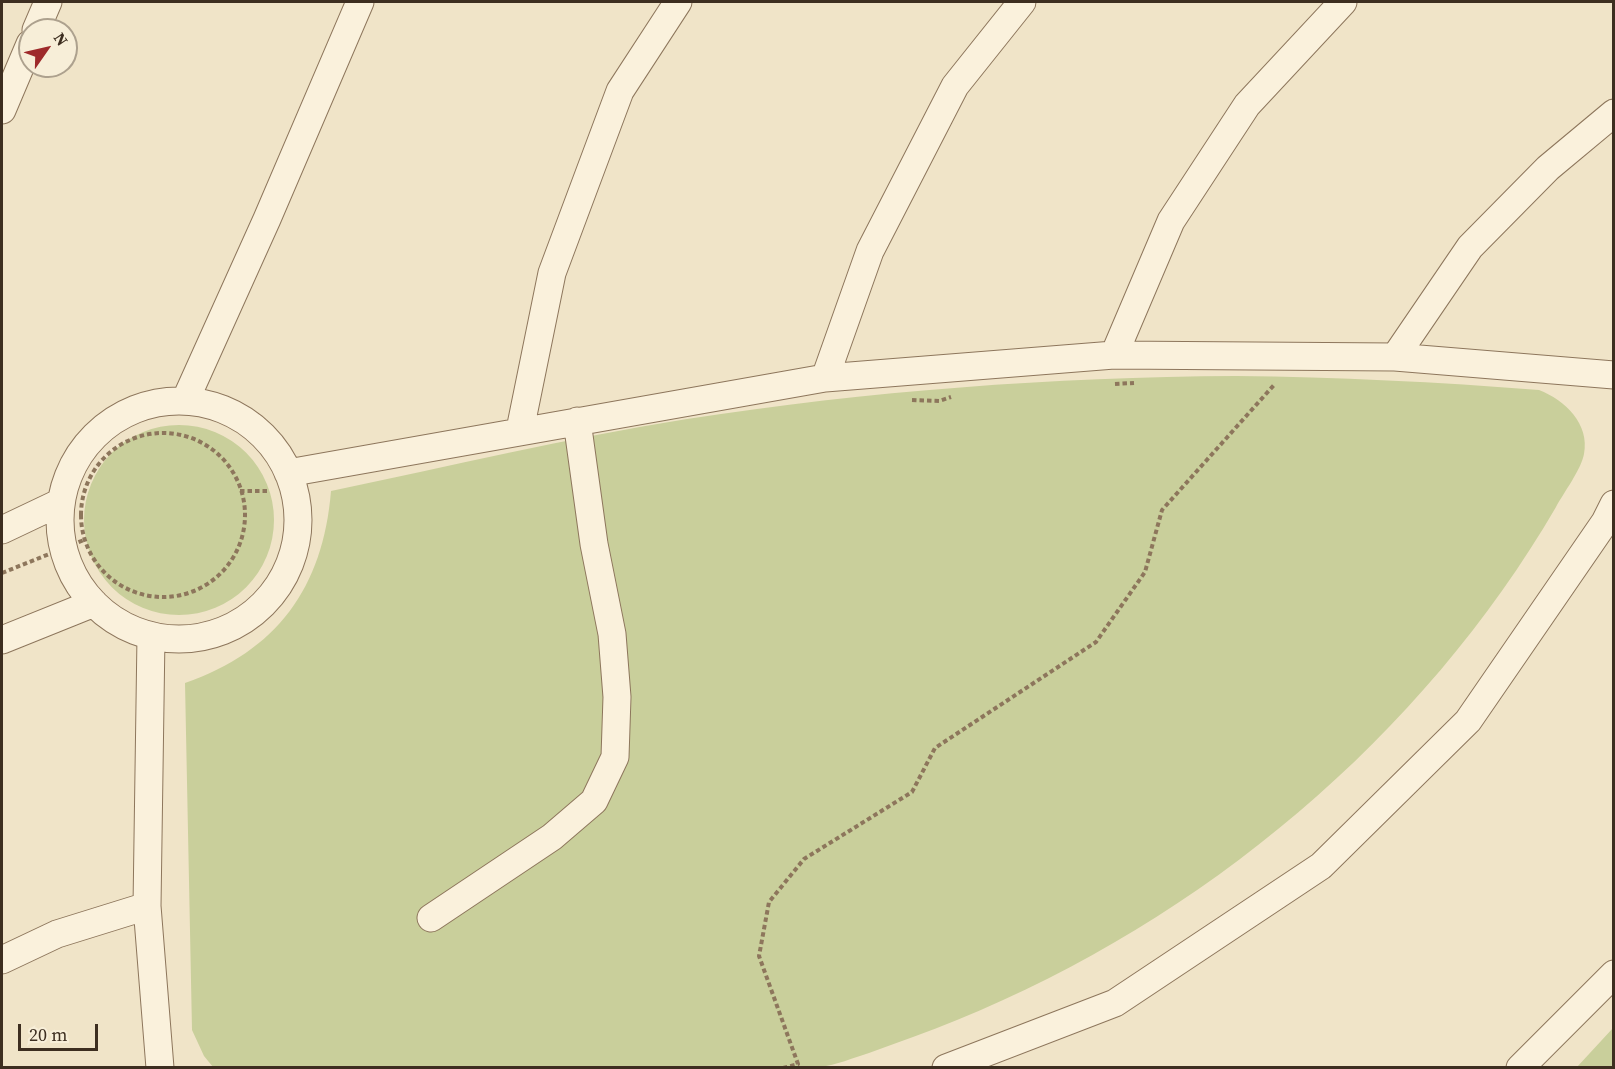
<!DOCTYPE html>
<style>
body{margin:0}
#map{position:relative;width:1615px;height:1069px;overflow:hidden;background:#f0e4c8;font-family:"Source Serif 4",serif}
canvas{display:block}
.frame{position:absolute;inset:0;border:3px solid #3d2e20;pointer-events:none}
.north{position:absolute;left:18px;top:18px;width:60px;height:60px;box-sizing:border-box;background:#f7eed8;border:2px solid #ada18e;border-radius:50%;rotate:56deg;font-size:16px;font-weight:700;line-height:24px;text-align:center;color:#3d2e20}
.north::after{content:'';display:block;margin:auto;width:21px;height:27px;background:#9e2a2b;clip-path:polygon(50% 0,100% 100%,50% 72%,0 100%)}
.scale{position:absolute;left:18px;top:1024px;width:80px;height:27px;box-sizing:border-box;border:3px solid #3d2e20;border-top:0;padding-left:8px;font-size:18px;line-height:21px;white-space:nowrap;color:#3d2e20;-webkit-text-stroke:4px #f7eed8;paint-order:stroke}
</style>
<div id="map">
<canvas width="1615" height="1069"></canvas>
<div class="frame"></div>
<div class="north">N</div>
<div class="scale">20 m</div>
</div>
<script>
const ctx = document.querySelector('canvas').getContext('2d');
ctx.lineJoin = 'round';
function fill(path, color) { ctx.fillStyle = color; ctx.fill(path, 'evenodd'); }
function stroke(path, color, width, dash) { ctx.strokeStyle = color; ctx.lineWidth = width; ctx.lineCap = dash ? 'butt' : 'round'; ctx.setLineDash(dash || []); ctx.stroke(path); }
fill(new Path2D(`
 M1236,376C1337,377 1438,382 1539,390C1565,400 1590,424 1584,454C1581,470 1564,492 1556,507C1422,737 1203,920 957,1020C928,1032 898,1042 869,1053C853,1058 836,1065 820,1067C801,1069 779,1067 760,1067C717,1067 674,1067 632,1067C492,1067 353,1067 213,1067L204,1056L192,1030L185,683C277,651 323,588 331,491C450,466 568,438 687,419C869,391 1052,377 1236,376Z
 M84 520a95 95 0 1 1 190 0a95 95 0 1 1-190 0Z
 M1613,1028V1067H1577Z`), '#c9cf9b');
const street = new Path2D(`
 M36,30L48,2
 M2,110L30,44
 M1114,355L1171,221L1247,105L1343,2
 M1395,357L1470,247L1548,168L1614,113
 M825,378L870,251L955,86L1022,2
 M185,401L267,219L360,2
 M60 520a119 119 0 1 1 238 0a119 119 0 1 1-238 0Z
 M520,430L552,273L620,91L678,2
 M288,473L825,378L1114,355L1395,357L1614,375
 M2,530L61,502
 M151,636L147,906L160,1068
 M2,640L94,603
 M431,918L552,837L594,801L615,757L617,697L612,634L594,544L577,421
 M2,960L57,934L147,906
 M946,1068L1115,1003L1321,866L1468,721L1605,522L1614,504
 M1520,1068L1614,974`);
stroke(street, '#8d765c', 29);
stroke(new Path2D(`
 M1115,384L1134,383
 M912,400L939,401L951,397
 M81 515a82 82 0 1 1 164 0a82 82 0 1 1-164 0Z
 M240,491H269
 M2,573L84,540
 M783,1068L798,1064L759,956L769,902L804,859L912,792L935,748L1096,642L1145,572L1162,510L1274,385`), '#8d765c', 4, [4.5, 3]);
stroke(street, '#faf1dc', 27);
</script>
